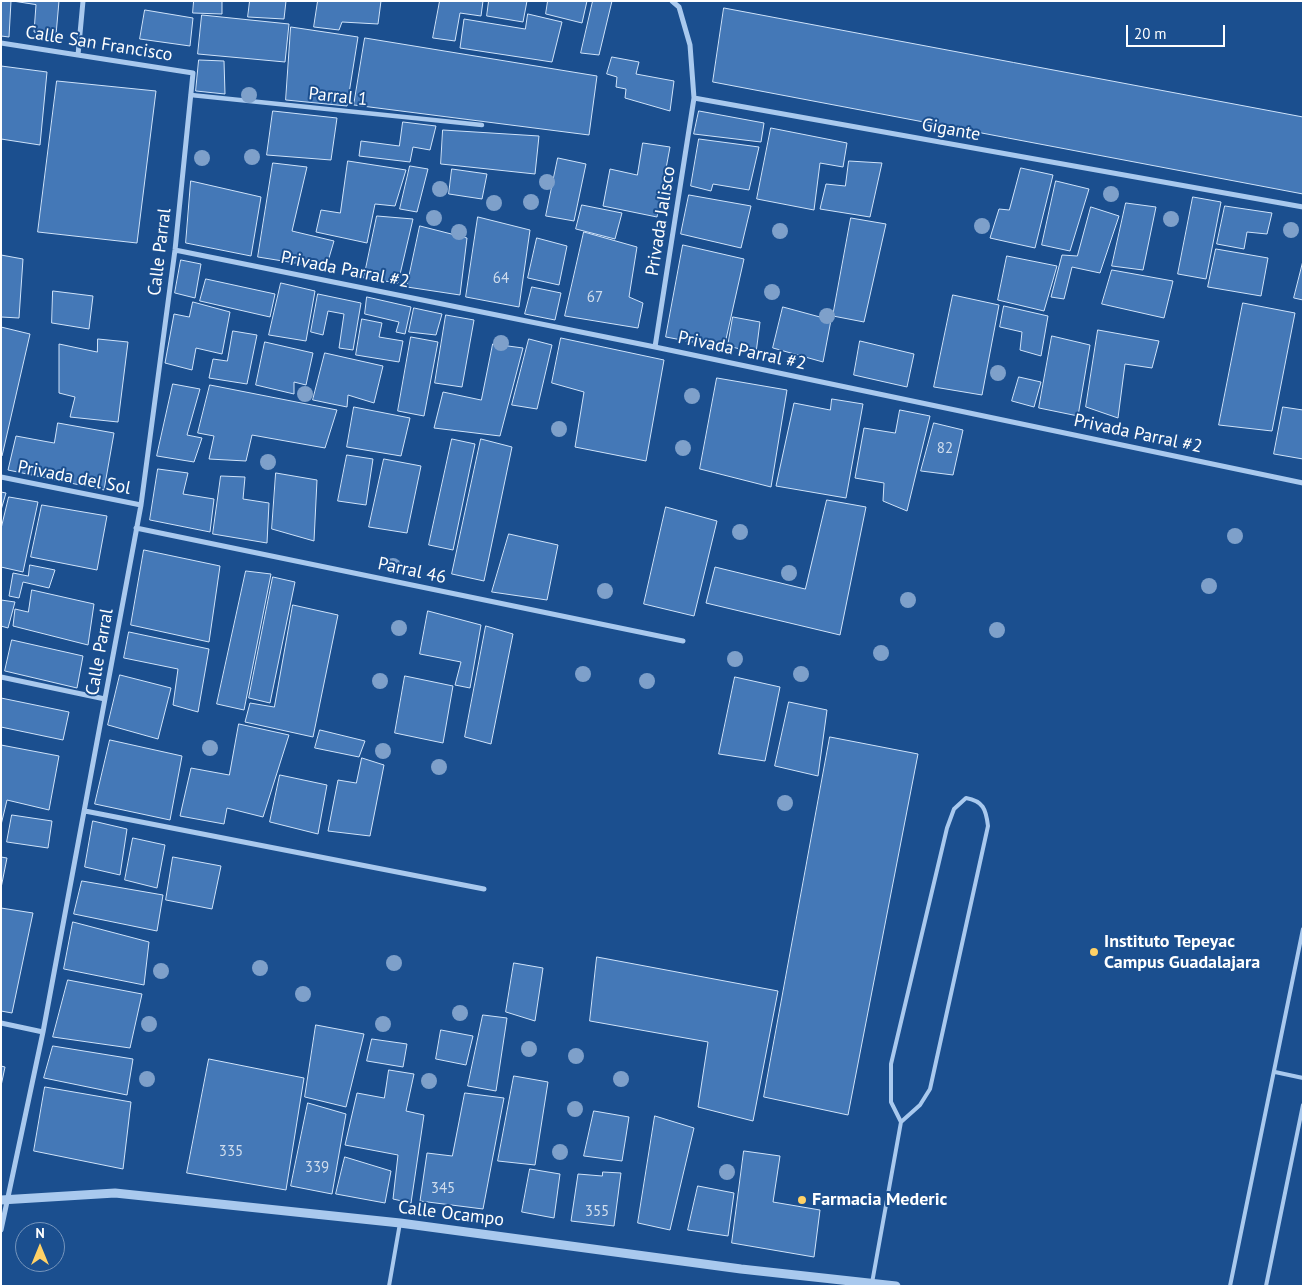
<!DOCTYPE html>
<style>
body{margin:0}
#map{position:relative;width:1304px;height:1287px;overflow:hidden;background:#1b4f8f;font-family:"PT Sans",sans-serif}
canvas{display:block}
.frame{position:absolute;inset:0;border:2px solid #fff;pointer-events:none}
.north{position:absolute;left:15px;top:1222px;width:50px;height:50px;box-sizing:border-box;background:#1b4f8f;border:1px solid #7695bc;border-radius:50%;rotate:0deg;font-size:14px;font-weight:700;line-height:20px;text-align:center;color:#fff}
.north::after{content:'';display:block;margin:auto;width:18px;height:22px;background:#ffd166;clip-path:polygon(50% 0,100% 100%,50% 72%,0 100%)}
.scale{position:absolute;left:1126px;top:25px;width:99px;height:22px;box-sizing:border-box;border:2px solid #fff;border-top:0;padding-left:6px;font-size:15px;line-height:18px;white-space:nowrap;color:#fff;-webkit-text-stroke:4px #1b4f8f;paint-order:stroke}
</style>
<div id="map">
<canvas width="1304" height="1287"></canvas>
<div class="frame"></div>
<div class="north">N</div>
<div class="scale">20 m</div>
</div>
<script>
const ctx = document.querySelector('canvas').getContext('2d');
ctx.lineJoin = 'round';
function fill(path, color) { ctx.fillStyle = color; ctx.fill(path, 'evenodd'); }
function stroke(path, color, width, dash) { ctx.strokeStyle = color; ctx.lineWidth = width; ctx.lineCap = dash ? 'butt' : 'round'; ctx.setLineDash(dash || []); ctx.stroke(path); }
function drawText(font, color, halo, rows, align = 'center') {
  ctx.font = font + ' "PT Sans",sans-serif'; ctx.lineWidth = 4; ctx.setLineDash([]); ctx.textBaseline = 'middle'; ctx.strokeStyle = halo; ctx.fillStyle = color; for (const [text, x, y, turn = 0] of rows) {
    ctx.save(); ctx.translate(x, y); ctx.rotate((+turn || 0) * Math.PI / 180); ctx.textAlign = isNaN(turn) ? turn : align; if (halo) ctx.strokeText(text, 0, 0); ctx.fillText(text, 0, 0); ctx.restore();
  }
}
const building = new Path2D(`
 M1,1H11L9,37L1,36Z
 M13,1H59L56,35L34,32L36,5Z
 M194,1H222V14L193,13Z
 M250,1H286L284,19L248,17Z
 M318,1H381L378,24L342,22L339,30L314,27Z
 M440,1H483L481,16L460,13L455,41L433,38Z
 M489,1H527L523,22L487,16Z
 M548,1H587L582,23L546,14Z
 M593,1H612L599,55L581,53Z
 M724,8L1303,117V194L713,82Z
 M145,10L193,18L190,46L140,39Z
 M528,14L562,22L552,62L460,48L464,19L525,29Z
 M202,15L289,24L285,62L198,54Z
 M291,27L358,37L347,106L286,100Z
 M365,38L597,76L589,135L354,105Z
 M612,57L639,62L636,74L674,81L670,111L625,98L626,89L616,87L617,77L607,74Z
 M199,60L224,61L225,94L196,91Z
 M1,66L47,72L40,145L1,139Z
 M57,81L156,91L137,243L38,232Z
 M273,111L337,118L331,160L267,155Z
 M699,111L764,123L761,142L694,134Z
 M403,122L436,126L430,150L413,147L410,162L359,156L361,141L399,146Z
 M771,128L847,143L843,167L820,163L814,210L757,199Z
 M443,130L539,136L535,174L441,164Z
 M699,139L759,147L749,190L713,184L711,191L691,186Z
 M643,143L670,147L657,217L603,206L610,169L637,175Z
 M558,158L586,164L574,221L546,216Z
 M348,161L406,170L395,206L375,204L367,243L316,232L321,210L340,213Z
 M849,161L882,163L870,217L820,209L826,184L845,186Z
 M273,163L307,167L292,231L334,241L326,268L258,257Z
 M410,166L428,169L417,212L400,209Z
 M1021,168L1053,175L1035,248L990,238L999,209L1009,210Z
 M452,169L487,174L482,199L449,194Z
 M191,181L261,197L251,256L186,243Z
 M1056,181L1089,189L1070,251L1042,245Z
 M689,195L751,206L741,248L681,234Z
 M1193,197L1221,202L1206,279L1178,274Z
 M1126,203L1156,207L1143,270L1112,266Z
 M582,205L622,213L615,239L576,229Z
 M1225,206L1272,213L1267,234L1247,232L1244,249L1217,244Z
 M1091,207L1119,216L1100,273L1072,267L1064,299L1051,297L1062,255L1077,256Z
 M377,216L413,219L398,283L364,278Z
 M478,217L530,230L519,307L466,297Z
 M851,218L886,224L864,322L833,316Z
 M420,226L467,238L460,295L407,287Z
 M584,232L637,247L629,297L643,303L638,328L565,316Z
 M537,238L567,246L559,285L528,278Z
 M683,245L744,259L724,348L666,337Z
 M1216,249L1268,258L1261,296L1208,287Z
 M1,255L23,259L19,318L1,317Z
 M1007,256L1057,266L1044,311L998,300Z
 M181,260L201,264L195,298L175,293Z
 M1303,261V300L1294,298Z
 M1112,270L1173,281L1164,318L1102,304Z
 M206,279L275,294L270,317L200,301Z
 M281,283L315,291L306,341L269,335Z
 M532,287L561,293L555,320L525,314Z
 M53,291L93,296L89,329L52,323Z
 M318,294L361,303L353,350L339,348L344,314L328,311L323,335L311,332Z
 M953,295L999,305L982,395L934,387Z
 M367,297L411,307L405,334L396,332L399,322L365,314Z
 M193,302L230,312L222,354L196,348L192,370L165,363L174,314L189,317Z
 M1243,303L1295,313L1272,431L1219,425Z
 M1004,306L1048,316L1041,356L1020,350L1022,332L1000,327Z
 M783,307L831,320L823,362L773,348Z
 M414,308L442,314L436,335L409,332Z
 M446,315L474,320L462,387L435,383Z
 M733,317L760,322L756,353L728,346Z
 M362,319L382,323L379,337L403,341L399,362L356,355Z
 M1,327L30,334L2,456L1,455Z
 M1098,330L1159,341L1152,368L1125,364L1118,418L1086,407Z
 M233,331L257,335L247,384L209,378L213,359L227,361Z
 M1052,336L1090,345L1078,416L1039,408Z
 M411,337L438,342L424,416L398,411Z
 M561,338L664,360L646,461L575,447L584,392L552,383Z
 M98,339L128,342L118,422L70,417L75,397L59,393V344L97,352Z
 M529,339L552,345L537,409L512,405Z
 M860,341L914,354L907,387L854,375Z
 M265,342L313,353L306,385L294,382V394L256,385Z
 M493,344L523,348L500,436L434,428L443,392L481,400Z
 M325,353L383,366L374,403L348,395L347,407L313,400Z
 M1019,377L1041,382L1034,407L1012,401Z
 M717,378L787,390L771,487L700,469Z
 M173,384L200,389L187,435L202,438L194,462L157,456Z
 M210,385L337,410L325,448L252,435L246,461L209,459L214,436L198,433Z
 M832,399L863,404L846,498L776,486L794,403L830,410Z
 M354,407L410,418L401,456L347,447Z
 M1283,407L1303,410V459L1274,454Z
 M900,410L930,416L907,511L883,501L884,483L855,478L864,428L895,433Z
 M58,423L114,433L104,490L8,470L16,436L54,443Z
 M934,423L963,430L953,475L921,471Z
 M452,439L475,444L453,550L429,545Z
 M481,439L512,447L484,581L452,574Z
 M347,455L373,459L366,505L338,501Z
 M384,459L421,466L407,533L369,527Z
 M158,469L188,473L183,494L214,499L210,532L150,520Z
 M276,473L317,480L314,541L272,529Z
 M221,476L245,477L243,499L269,503L267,543L213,534Z
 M1,492L6,493L1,510Z
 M9,497L38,502L23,572L1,567V529Z
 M827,500L866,507L840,635L706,603L715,567L805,589Z
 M42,505L107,516L97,570L31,557Z
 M666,507L717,521L694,616L644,604Z
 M509,534L558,545L547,600L492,592Z
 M144,550L220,566L209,642L131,625Z
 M30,565L55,570L49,588L23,582L19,598L9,596L13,573L28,576Z
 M246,571L271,574L244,710L217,704Z
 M273,577L295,582L270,703L249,698Z
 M32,590L94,604L88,645L13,626L15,609L28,612Z
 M1,600L15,602L8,628L1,626Z
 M293,605L338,615L313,737L245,722L250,703L274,707Z
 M428,611L481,625L470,688L455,685L461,662L420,654Z
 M486,626L513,634L491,744L465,737Z
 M129,632L209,649L198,712L173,705L178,669L124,658Z
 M12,640L83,656L77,688L5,671Z
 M120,675L171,688L158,739L108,725Z
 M405,676L453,686L443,743L395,733Z
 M735,677L780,687L765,761L719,754Z
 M1,698L69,712L63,740L1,727Z
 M789,702L827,710L818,776L775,766Z
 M239,724L289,735L263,817L227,808L224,824L180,816L191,768L229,775Z
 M320,730L365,741L359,757L315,748Z
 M830,737L918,754L848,1115L764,1097Z
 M110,740L182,756L170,820L95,804Z
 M1,745L59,756L49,810L7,800L1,825Z
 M362,758L384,765L370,836L328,831L338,780L356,783Z
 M280,775L327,785L318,834L270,822Z
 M12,815L52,821L48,848L7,842Z
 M93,821L127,829L120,875L85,867Z
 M133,838L165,845L157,888L125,880Z
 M1,857L7,858L1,888Z
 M173,857L221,866L212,909L166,900Z
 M82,881L163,895L157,931L74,914Z
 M1,908L33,913L12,1013L1,1011Z
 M73,922L149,942L144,985L64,969Z
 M597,957L778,991L753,1121L698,1107L708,1042L590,1021Z
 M514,963L543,968L535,1021L506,1012Z
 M68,980L142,994L130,1048L53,1037Z
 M483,1015L507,1018L496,1091L468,1086Z
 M316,1025L364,1034L346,1107L305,1097Z
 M441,1030L473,1036L466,1065L436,1059Z
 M372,1039L407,1044L403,1067L367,1061Z
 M53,1046L133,1059L127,1095L44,1078Z
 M209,1059L304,1078L286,1190L187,1173Z
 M1,1066L5,1067L1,1086Z
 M389,1070L414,1074L406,1111L424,1115L411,1203L393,1199L398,1155L345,1145L357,1093L384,1098Z
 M514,1076L548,1082L535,1165L498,1161Z
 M45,1087L131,1102L123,1169L34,1151Z
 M465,1093L504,1098L483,1209L420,1201L427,1153L452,1156Z
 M308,1103L346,1114L332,1194L291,1186Z
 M594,1111L629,1117L622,1161L584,1156Z
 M655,1116L694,1128L670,1230L638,1223Z
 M744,1151L780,1156L773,1202L820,1210L814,1257L732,1243Z
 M345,1157L391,1171L385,1203L336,1194Z
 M530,1169L560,1174L554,1218L522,1212Z
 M603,1172L621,1173L614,1226L571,1221L578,1174L602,1176Z
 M698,1186L734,1193L728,1236L688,1230Z`);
fill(building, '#4478b7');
stroke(building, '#cfe3fa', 1);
stroke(new Path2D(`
 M966,798C983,801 986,809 988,826L930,1089L920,1105L901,1122L891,1102V1064L947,828L954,809Z
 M1275,1072L1303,1078
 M872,1283L901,1122
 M389,1286L400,1223
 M1230,1286L1303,929
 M1266,1286L1303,1105`), '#a9c9ee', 4);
stroke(new Path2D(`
 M191,95L482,125`), '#a9c9ee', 4.5);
stroke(new Path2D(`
 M1,43L193,73L175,250L141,505L43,1032L1,1230
 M78,55L83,1
 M694,98L1303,207
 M175,250L655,347L1303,483
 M655,347L694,98L690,45L679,7L672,1
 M1,477L141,505
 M136,528L683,641
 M1,677L105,699
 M85,811L484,889
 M1,1023L43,1032`), '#a9c9ee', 5);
stroke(new Path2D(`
 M1,1200L115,1193L400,1223L741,1269L896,1286`), '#a9c9ee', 9);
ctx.fillStyle = '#7ea0ca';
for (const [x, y] of [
 [249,95],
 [252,157],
 [202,158],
 [547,182],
 [440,189],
 [1111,194],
 [531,202],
 [494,203],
 [434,218],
 [1171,219],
 [982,226],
 [1291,230],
 [780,231],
 [459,232],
 [772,292],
 [827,316],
 [501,343],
 [998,373],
 [305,394],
 [692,396],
 [559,429],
 [683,448],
 [268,462],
 [740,532],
 [1235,536],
 [393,566],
 [789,573],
 [1209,586],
 [605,591],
 [908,600],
 [399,628],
 [997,630],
 [881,653],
 [735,659],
 [583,674],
 [801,674],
 [380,681],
 [647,681],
 [210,748],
 [383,751],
 [439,767],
 [785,803],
 [394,963],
 [260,968],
 [161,971],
 [303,994],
 [460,1013],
 [149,1024],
 [383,1024],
 [529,1049],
 [576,1056],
 [147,1079],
 [621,1079],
 [429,1081],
 [575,1109],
 [560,1152],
 [727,1172]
]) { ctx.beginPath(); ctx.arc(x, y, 8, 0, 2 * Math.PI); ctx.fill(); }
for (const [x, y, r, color] of [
 [1094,952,5,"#ffd166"],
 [802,1200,5,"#ffd166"]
]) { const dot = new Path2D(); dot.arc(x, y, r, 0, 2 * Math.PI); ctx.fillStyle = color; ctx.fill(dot); stroke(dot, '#1b4f8f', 2); }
drawText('15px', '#d0dded', null, [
 ["64",501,279],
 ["67",595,298],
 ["82",945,449],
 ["335",231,1152],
 ["339",317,1168],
 ["345",443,1189],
 ["355",597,1212]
]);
drawText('18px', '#fff', '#1b4f8f', [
 ["Calle San Francisco",99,44,9],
 ["Parral 1",338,97,6],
 ["Gigante",951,130,10],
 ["Privada Jalisco",661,221,-81],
 ["Calle Parral",160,252,-83],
 ["Privada Parral #2",345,270,11],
 ["Privada Parral #2",742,351,12],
 ["Privada Parral #2",1138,434,12],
 ["Privada del Sol",74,478,11],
 ["Parral 46",412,571,12],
 ["Calle Parral",100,652,-80],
 ["Calle Ocampo",451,1214,7]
]);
drawText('bold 18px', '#fff', '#1b4f8f', [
 ["Instituto Tepeyac",1104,942],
 ["Campus Guadalajara",1104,963],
 ["Farmacia Mederic",812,1200]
], 'left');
</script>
